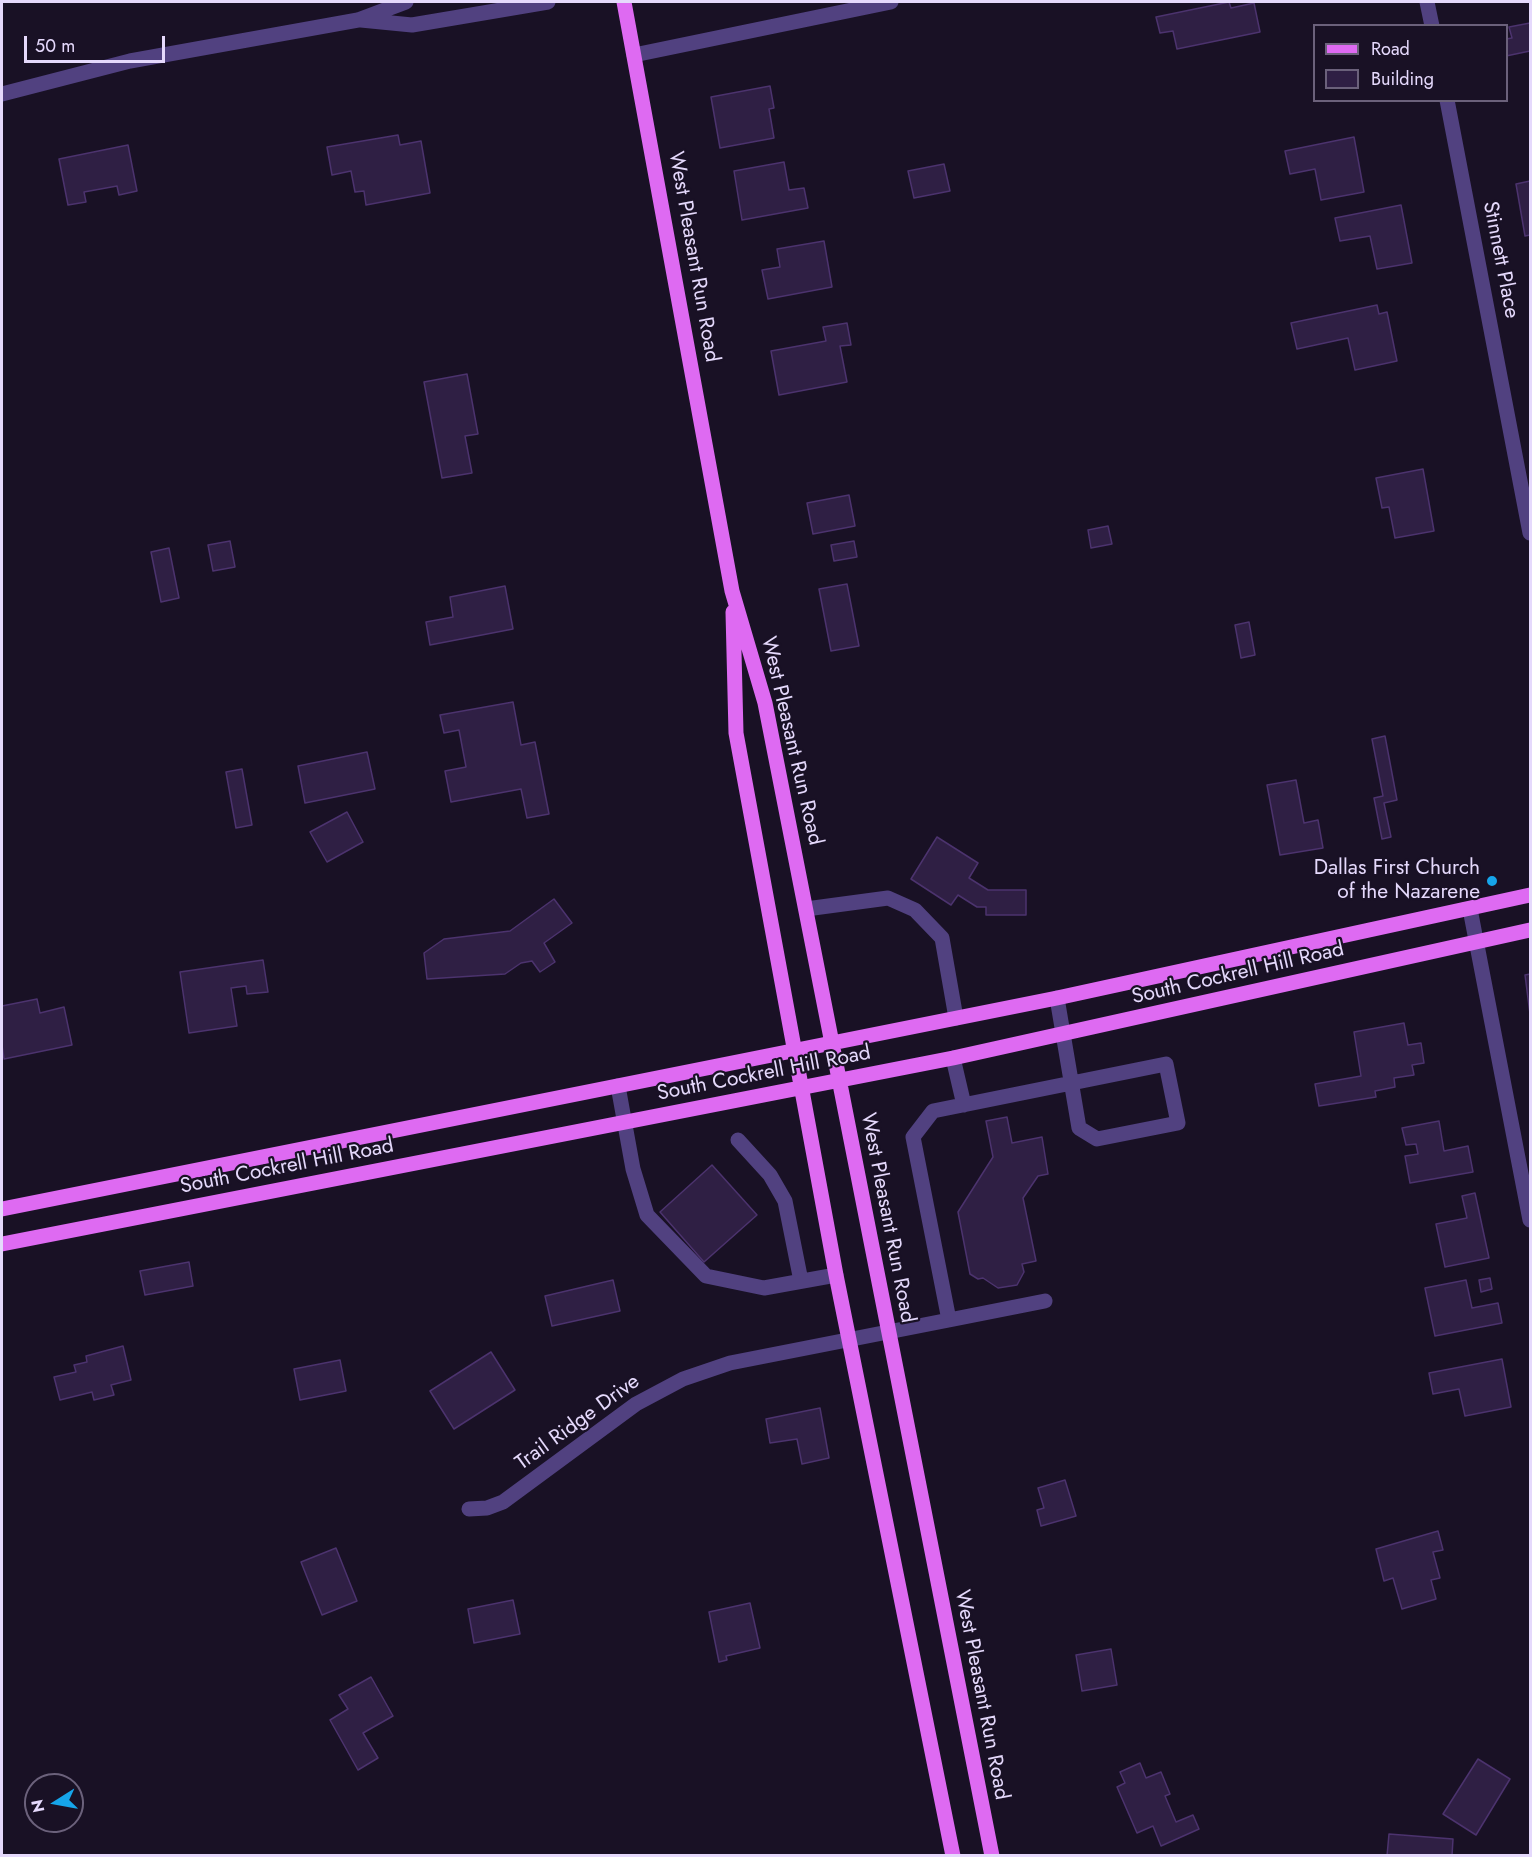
<!DOCTYPE html>
<style>
body{margin:0}
#map{position:relative;width:1532px;height:1857px;overflow:hidden;background:#191125;font-family:Jost,sans-serif}
canvas{display:block}
.frame{position:absolute;inset:0;border:3px solid #e5d9fc;pointer-events:none}
.legend{position:absolute;left:1313px;top:24px;width:195px;height:78px;box-sizing:border-box;background:#191125;border:2px solid #6b617b;margin:0;padding:8px 10px;list-style:none;font-size:18px;color:#e5d9fc}
.legend li{display:flex;align-items:center;gap:12px;height:30px}
.legend b{width:30px;border:2px solid #6b617b}
.north{position:absolute;left:24px;top:1773px;width:60px;height:60px;box-sizing:border-box;background:#191125;border:2px solid #6b617b;border-radius:50%;rotate:259deg;font-size:16px;font-weight:700;line-height:24px;text-align:center;color:#e5d9fc}
.north::after{content:'';display:block;margin:auto;width:21px;height:27px;background:#16a5ea;clip-path:polygon(50% 0,100% 100%,50% 72%,0 100%)}
.scale{position:absolute;left:24px;top:36px;width:141px;height:27px;box-sizing:border-box;border:3px solid #e5d9fc;border-top:0;padding-left:8px;font-size:18px;line-height:21px;white-space:nowrap;color:#e5d9fc;-webkit-text-stroke:4px #191125;paint-order:stroke}
</style>
<div id="map">
<canvas width="1532" height="1857"></canvas>
<div class="frame"></div>
<ul class="legend">
<li><b style="height:8px;background:#de6af2"></b>Road</li>
<li><b style="height:16px;background:#2f1f44"></b>Building</li>
</ul>
<div class="north">N</div>
<div class="scale">50 m</div>
</div>
<script>
const ctx = document.querySelector('canvas').getContext('2d');
ctx.lineJoin = 'round';
function fill(path, color) { ctx.fillStyle = color; ctx.fill(path, 'evenodd'); }
function stroke(path, color, width, dash) { ctx.strokeStyle = color; ctx.lineWidth = width; ctx.lineCap = dash ? 'butt' : 'round'; ctx.setLineDash(dash || []); ctx.stroke(path); }
function drawText(font, color, halo, rows, align = 'center') {
  ctx.font = font + ' Jost,sans-serif'; ctx.lineWidth = 4.5; ctx.setLineDash([]); ctx.textBaseline = 'middle'; ctx.strokeStyle = halo; ctx.fillStyle = color; for (const [text, x, y, turn = 0] of rows) {
    ctx.save(); ctx.translate(x, y); ctx.rotate((+turn || 0) * Math.PI / 180); ctx.textAlign = isNaN(turn) ? turn : align; if (halo) ctx.strokeText(text, 0, 0); ctx.fillText(text, 0, 0); ctx.restore();
  }
}
const building = new Path2D(`
 M1229,2L1231,8L1254,3L1260,32L1177,49L1173,31L1160,33L1156,17Z
 M1530,23V51L1506,56V39L1512,38L1509,27Z
 M770,86L774,108L769,109L774,138L720,148L711,97Z
 M398,135L400,145L421,141L430,193L366,205L364,191L355,192L351,171L332,175L327,147Z
 M1354,137L1364,192L1321,200L1315,169L1290,174L1285,151Z
 M128,145L137,191L119,195L117,186L84,192L86,202L68,205L59,159Z
 M784,162L789,190L804,188L808,208L742,220L734,171Z
 M944,164L950,191L914,198L908,171Z
 M1530,181V235L1525,236L1516,184Z
 M1401,205L1412,263L1377,269L1370,236L1340,241L1335,218Z
 M824,241L832,287L768,299L762,270L780,267L777,249Z
 M1377,305L1379,314L1387,312L1397,361L1355,370L1348,338L1297,349L1291,323Z
 M847,323L851,345L840,346L847,382L779,395L771,351L826,341L823,327Z
 M467,374L478,434L465,436L472,473L442,478L424,382Z
 M1423,469L1434,531L1395,538L1389,507L1382,508L1376,478Z
 M849,495L855,526L813,534L807,503Z
 M1108,526L1112,544L1091,548L1088,530Z
 M230,541L235,567L213,571L208,545Z
 M854,541L857,557L834,561L831,545Z
 M169,548L179,598L161,602L151,552Z
 M847,584L859,646L831,651L819,589Z
 M505,586L513,629L430,645L426,622L453,617L450,597Z
 M1249,622L1255,655L1241,658L1235,625Z
 M513,702L521,745L535,742L549,814L527,818L521,789L451,802L445,771L466,767L459,730L444,733L440,715Z
 M1385,736L1397,800L1384,803L1391,837L1382,839L1374,798L1383,796L1372,739Z
 M367,752L375,789L305,803L298,766Z
 M242,769L252,825L236,828L226,772Z
 M1296,780L1304,823L1318,820L1323,848L1280,855L1267,785Z
 M347,812L363,842L327,862L310,832Z
 M937,837L978,863L969,878L988,890H1026V915H986V907H977L958,895L951,905L911,879Z
 M554,899L572,923L544,943L555,962L540,972L532,961L521,963L505,974L427,979L424,953L444,939L510,931Z
 M263,960L268,992L247,994L246,986L231,988L237,1026L189,1033L180,972Z
 M1530,974V1014L1525,975Z
 M37,999L40,1013L64,1007L72,1045L4,1059L2,1045V1006Z
 M1404,1023L1408,1045L1421,1043L1424,1063L1412,1065L1414,1075L1394,1078L1395,1087L1375,1091L1376,1097L1319,1106L1315,1084L1361,1076L1354,1032Z
 M1007,1117L1012,1143L1042,1137L1048,1174L1038,1176L1023,1198L1036,1261L1022,1264L1024,1272L1017,1285L998,1288L983,1278L978,1279L970,1274L958,1212L993,1157L986,1121Z
 M1439,1121L1444,1151L1468,1146L1473,1172L1410,1183L1405,1156L1418,1154L1416,1144L1406,1145L1402,1128Z
 M712,1165L757,1215L704,1262L660,1212Z
 M1475,1193L1489,1258L1445,1267L1436,1224L1467,1218L1462,1196Z
 M189,1262L193,1286L145,1295L140,1271Z
 M1490,1278L1492,1289L1481,1292L1479,1280Z
 M613,1280L620,1311L552,1326L545,1296Z
 M1466,1280L1472,1308L1498,1303L1502,1323L1435,1336L1425,1288Z
 M123,1346L131,1380L111,1385L114,1395L94,1400L92,1392L60,1400L54,1377L76,1372L74,1365L87,1362L86,1356Z
 M491,1352L515,1390L454,1429L430,1391Z
 M1502,1359L1511,1407L1465,1416L1459,1389L1433,1394L1429,1373Z
 M340,1360L346,1391L300,1400L294,1369Z
 M820,1408L829,1458L802,1464L797,1439L770,1443L766,1419Z
 M1065,1480L1076,1516L1041,1526L1037,1510L1044,1508L1038,1488Z
 M1438,1531L1443,1550L1433,1552L1440,1578L1431,1580L1436,1599L1402,1609L1393,1578L1384,1581L1376,1549Z
 M336,1548L357,1601L322,1615L301,1562Z
 M513,1600L520,1634L474,1643L468,1609Z
 M750,1603L760,1648L726,1656L727,1660L719,1662L709,1612Z
 M1111,1649L1117,1685L1082,1691L1076,1655Z
 M371,1677L393,1716L363,1733L378,1758L358,1770L330,1720L348,1709L339,1695Z
 M1478,1759L1510,1779L1476,1835L1443,1814Z
 M1140,1763L1146,1778L1161,1772L1170,1794L1165,1796L1176,1822L1193,1815L1199,1829L1161,1846L1153,1826L1137,1833L1117,1787L1125,1783L1120,1772Z
 M1389,1834L1453,1839L1452,1856H1387Z`);
fill(building, '#2f1f44');
stroke(building, '#4c336e', 1.5);
stroke(new Path2D(`
 M1427,2L1432,26
 M361,20L412,25L548,2
 M634,55L891,2
 M2,94L130,61L358,20L406,2
 M1447,100L1530,533
 M806,909L888,898L915,910L942,938L956,1018
 M1470,909L1530,1220
 M953,1058L964,1105
 M618,1086L633,1169L647,1215L706,1276L764,1288L836,1275
 M738,1140L770,1175L785,1201L801,1281
 M949,1320L1045,1301
 M469,1509L487,1508L503,1502L636,1404L683,1379L730,1363L949,1320L913,1137L933,1111L1166,1064L1178,1123L1097,1139L1079,1128L1057,998`), '#514180', 15);
stroke(new Path2D(`
 M624,2L732,591L765,703L992,1856
 M733,612L736,733L836,1275L953,1856
 M2,1209L1057,998L1530,895
 M2,1244L953,1058L1530,930`), '#de6af2', 15);
for (const [x, y, r, color] of [
 [1492,881,6,"#16a5ea"]
]) { const dot = new Path2D(); dot.arc(x, y, r, 0, 2 * Math.PI); ctx.fillStyle = color; ctx.fill(dot); stroke(dot, '#191125', 2); }
drawText('21px', '#e5d9fc', '#191125', [
 ["West Pleasant Run Road",693,257,80],
 ["Stinnett Place",1500,260,79],
 ["West Pleasant Run Road",791,741,77],
 ["South Cockrell Hill Road",1238,974,-13],
 ["South Cockrell Hill Road",764,1074,-11],
 ["South Cockrell Hill Road",287,1167,-11],
 ["West Pleasant Run Road",887,1218,79],
 ["Trail Ridge Drive",578,1423,-36],
 ["West Pleasant Run Road",981,1695,79]
]);
drawText('21px', '#e5d9fc', '#191125', [
 ["Dallas First Church",1480,869],
 ["of the Nazarene",1480,893]
], 'right');
</script>
